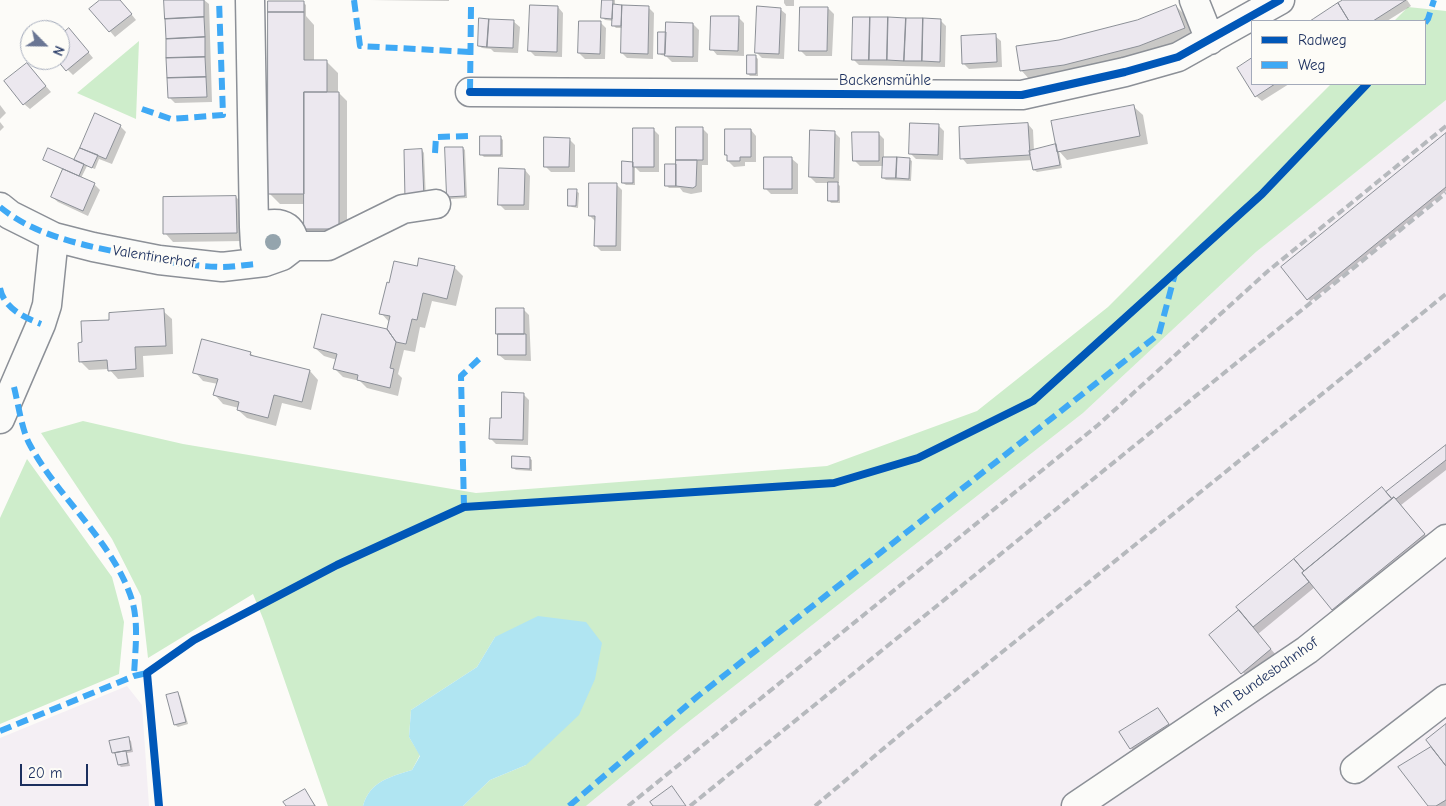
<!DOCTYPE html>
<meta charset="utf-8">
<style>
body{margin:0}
#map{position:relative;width:1446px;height:806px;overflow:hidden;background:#fcfbf8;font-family:"Comic Neue",sans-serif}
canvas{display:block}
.legend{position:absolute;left:1251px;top:20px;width:175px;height:65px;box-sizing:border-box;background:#fdfcf7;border:1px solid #a3aaba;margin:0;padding:6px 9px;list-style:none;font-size:15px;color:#1b2f5e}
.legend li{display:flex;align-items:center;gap:10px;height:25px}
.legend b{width:25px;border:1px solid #a3aaba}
.north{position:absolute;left:20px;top:20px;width:50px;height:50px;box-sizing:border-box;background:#fdfcf7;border:1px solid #a3aaba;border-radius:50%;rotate:113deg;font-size:14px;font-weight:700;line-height:20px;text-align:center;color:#1b2f5e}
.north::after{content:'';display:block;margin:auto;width:18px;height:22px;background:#6a7694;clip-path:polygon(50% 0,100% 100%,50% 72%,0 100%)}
.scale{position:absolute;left:20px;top:764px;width:68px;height:22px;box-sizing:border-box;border:2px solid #1b2f5e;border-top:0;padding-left:6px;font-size:15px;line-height:18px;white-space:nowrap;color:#1b2f5e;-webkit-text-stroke:4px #fdfcf7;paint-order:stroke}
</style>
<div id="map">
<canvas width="1446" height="806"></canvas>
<ul class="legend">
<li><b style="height:6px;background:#0057b8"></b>Radweg</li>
<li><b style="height:6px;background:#3fa9f5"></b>Weg</li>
</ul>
<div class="north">N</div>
<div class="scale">20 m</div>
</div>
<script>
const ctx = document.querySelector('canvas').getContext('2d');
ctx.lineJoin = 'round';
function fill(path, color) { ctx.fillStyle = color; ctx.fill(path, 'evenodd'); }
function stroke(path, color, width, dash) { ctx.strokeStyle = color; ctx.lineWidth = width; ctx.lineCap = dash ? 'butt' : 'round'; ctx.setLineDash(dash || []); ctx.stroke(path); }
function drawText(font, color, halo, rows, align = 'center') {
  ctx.font = font + ' "Comic Neue",sans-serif'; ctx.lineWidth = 4.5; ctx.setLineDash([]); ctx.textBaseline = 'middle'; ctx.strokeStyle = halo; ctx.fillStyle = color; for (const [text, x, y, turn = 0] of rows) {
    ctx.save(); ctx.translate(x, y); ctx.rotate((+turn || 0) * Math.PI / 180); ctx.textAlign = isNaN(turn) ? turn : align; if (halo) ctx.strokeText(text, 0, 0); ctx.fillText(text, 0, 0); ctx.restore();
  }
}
fill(new Path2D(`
 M1446,100V806H586L682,727L1083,413L1256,252Z
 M127,686L142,705L149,806H0V738Z`), '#f4eff4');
fill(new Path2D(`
 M1408,7L1446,11V100L1256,252L1083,413L682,727L586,806H463L490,780L526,765L495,637L477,667L411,710L409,737L420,755L412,770C390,777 370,781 363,806H328L264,621L253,594L148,658L141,596L112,539L41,433L83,421L183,444L476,493L827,466L977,411L1108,307L1331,84H1425V21H1394Z
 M139,41L136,119L77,93Z
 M27,459L112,577L124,622L119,674L0,724V518Z`), '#ceedcb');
fill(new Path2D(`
 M538,616L586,622L602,643L595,679L579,715L526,765L490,780L463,806H363C370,781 390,777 412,770L420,756L409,737L411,710L477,667L495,637Z`), '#b0e5f2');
fill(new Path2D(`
 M102,0H120L136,20L115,37L91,9Z
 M166,0H204L209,4L212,102L175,103L169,97Z
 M369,0H449V1L370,0Z
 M603,0H615V6L648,7L654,13L653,59L627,58L622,53V28H616L613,25L614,21L605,20L603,18Z
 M784,0H794V6H786L784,3Z
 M1345,0H1407L1411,6L1387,21H1312Z
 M303,2L306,5V16L314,25V62H327L338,73V92L347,101V237H313L305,229V204H280L269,193Z
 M1176,6L1185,15L1193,37L1148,54L1073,73L1029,79L1021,70L1059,41L1138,21Z
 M558,7L563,13L562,57L535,56L529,50Z
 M828,8L834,14L832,56H806L800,50Z
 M780,9L786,14L784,59L762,58L756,52Z
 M739,18L744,23V56L717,55L712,49Z
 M940,20L946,26L945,67L859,65L853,59Z
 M514,22L520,27L518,53L494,52L491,49L482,48L479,46Z
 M601,23L606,28L605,59H585L579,53Z
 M693,24L699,30L698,62H672L666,56L661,55L659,53L667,34Z
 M75,36L93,58L73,75L59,61L51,68L44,60H60V38Z
 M995,36L1001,41L1002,67L969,69L963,63Z
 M756,57L758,59V76H750L748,74Z
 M1252,59V84H1289L1262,101L1256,96L1238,68Z
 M32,70L51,92L30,109L24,104Z
 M0,105L6,113L0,119Z
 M1134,107L1143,115L1148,144L1067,160L1059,151L1062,168L1037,172L1034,170L1033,160L967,164L962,158L1028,124L1033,130L1034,151L1057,145Z
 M0,122L4,127L0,131Z
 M120,126L126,132L112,164L99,159L95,169L87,166L81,178L94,184L100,190L88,216L58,202L52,197L64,170L44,160L75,161Z
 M939,126L944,131L943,160L916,159L910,153Z
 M702,128L708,134V165H702V192L691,194L683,192L680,188H669L667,186Z
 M654,130L659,135V172H640L635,167V185H626L623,183Z
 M751,130L756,136V162H745V166L734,167L728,161V157L726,155Z
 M834,132L840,138L839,183H837L840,186V203H831L829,200V183H816L810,177Z
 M878,133L884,139V158L909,159L912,161L911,181L886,180L883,178L884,166H860L854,160Z
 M1446,134V191L1311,301L1308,299Z
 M501,138L503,140V157H484L481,154Z
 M569,139L575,145V172H551L545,166Z
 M463,148L465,150L467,198L450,199L448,197Z
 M422,150L424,153L426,200L409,201Z
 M792,159L798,164V194H771L765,188Z
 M525,170L530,176L529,210H505L499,204Z
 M617,185L622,190L621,251H601L595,245L596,222L590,216Z
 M576,191L579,193L578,208L572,207L569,205Z
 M236,197L245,206V241L173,242L165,233Z
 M418,267H454L463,276L456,306L432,301L425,328L420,327L415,352L404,350L398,374L402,378L398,396L367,388L360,381L343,377L334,368L337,360L324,356L315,348L388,331L390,323L381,313L390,284Z
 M523,309L529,315L531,361L505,360L499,355Z
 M163,311L172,319L173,354L143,356L144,377L118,379L109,369L89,370L80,361L83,343L110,321Z
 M250,353L255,357L310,371L318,380L311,410L282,403L276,426L247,418L238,410L239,408L223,404L215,395L218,384L203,381L195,372Z
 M523,394L529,400L528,445L496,444L491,439L503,419Z
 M1446,447V470L1401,505L1432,543L1341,618L1315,587L1258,634L1276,655L1248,678L1211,635Z
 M529,458L532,460V471L516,470L513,468Z
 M177,693L180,696L188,724L178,727L175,725L167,696Z
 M1158,709L1173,730L1136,754L1131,748Z
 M1446,726V806H1429L1400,767L1433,747Z
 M128,738L131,741L133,752L127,753L130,766L121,767L119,765L117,755L113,753Z
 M305,791L316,806H287Z`), '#0003');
const building = new Path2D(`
 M100,0H120L132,14L109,32L89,9Z
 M164,0H204V17L165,19Z
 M602,0H613L612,19L601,18Z
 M1343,0H1406L1373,21H1349L1338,3Z
 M268,1H304V12H268Z
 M1338,3L1349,21H1310L1313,19Z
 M613,4L622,5L621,26H612Z
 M530,5L558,6L557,52L528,51Z
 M622,5L649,6L648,54L621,53Z
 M1176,5L1185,28L1139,46L1064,65L1020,71L1016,46L1059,40L1137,20Z
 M757,6L781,8L779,54L755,53Z
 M800,7H828L827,51H799Z
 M268,12H304V60H327V92H304V194H268Z
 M711,16H739L738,51L710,50Z
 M204,17L205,37L166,39L165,19Z
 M853,17H870L869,60H852Z
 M870,17H888L887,60H869Z
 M888,17L906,18L904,61L887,60Z
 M479,18L489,19L487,47L478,46Z
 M906,18H923L922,61H904Z
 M923,18L941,19L940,62L922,61Z
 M489,19L514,20L513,48L487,47Z
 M579,21H601L600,54L578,53Z
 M666,22L693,23V57L665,56Z
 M69,28L89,52L66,71L57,60H60V36Z
 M658,32H666L665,54H658Z
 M996,34L997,62L962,64L961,36Z
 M205,37V57L166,58V39Z
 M747,55H756V74H747Z
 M205,57L206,77L167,78L166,58Z
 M1252,58V84H1275L1255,97L1237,68Z
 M27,63L46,86L23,105L4,81Z
 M206,77L207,97L168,98L167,78Z
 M304,92H339V229H304Z
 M1134,105L1140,136L1057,152L1051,121Z
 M95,113L121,125L106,159L80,148Z
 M910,123L939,124L938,155L909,154Z
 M1028,123L1030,155L960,159L959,127Z
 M676,127H703V160H676Z
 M633,128H654V167H633Z
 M725,129H751V157H740V161H727V155H725Z
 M810,130L835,131L834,178L809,177Z
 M852,132H879V161H853Z
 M1446,133V187L1307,300L1281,267Z
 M480,136H501V155H480Z
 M544,137L570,138L569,167H544Z
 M1056,144L1060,165L1033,170L1029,151Z
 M445,147H463L465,196L447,197Z
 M48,148L84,164L79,176L43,160Z
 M80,148L98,155L92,168L74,160Z
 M422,149L424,198L405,199L404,150Z
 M764,157H792V189H764Z
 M883,157H897L896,178H882Z
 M897,157L910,158L909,179L896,178Z
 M676,160H697L696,186L693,188L676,186Z
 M622,161L633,162V183H622Z
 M665,164H676V186H665Z
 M499,168L525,169L524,205H498Z
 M63,169L95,183L83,211L51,197Z
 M828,182H838V201H828Z
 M589,183H617L616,246H594L595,216H589Z
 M568,189H577L576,206H568Z
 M236,196L237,233L163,234V197Z
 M419,258L455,266L447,299L423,293L417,320L412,319L406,344L396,342L387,329L390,316L379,314L387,282L389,283L394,261L417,266Z
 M496,308H524V334H496Z
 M164,309L166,346L135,347L136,369L108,371L107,360L79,362L78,343L82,342L81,321L109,320V313Z
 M322,314L387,329L396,342L390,368L394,369L390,388L357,380L358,375L333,369L337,354L314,348Z
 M498,334H526V355H498Z
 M202,339L251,352L250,355L310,370L302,402L274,395L268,418L237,410L239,402L213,395L218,379L193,373Z
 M502,392L524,393L523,440L489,439L490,418H501Z
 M1446,445V460L1396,499L1394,497L1392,499L1386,492Z
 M512,456L530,457V469L512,468Z
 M1382,487L1392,499L1304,571L1294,559Z
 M1394,497L1425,534L1332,610L1302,573Z
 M1294,559L1304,571L1302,573L1309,582L1253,627L1236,607Z
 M1239,610L1271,649L1241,674L1209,635Z
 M178,692L186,722L174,725L166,695Z
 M1158,708L1169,724L1130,749L1119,732Z
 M1446,724V766L1426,740Z
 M129,737L131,750L112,753L109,741Z
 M1431,747L1446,766V800L1436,806H1428L1398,767Z
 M126,751L128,763L118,765L115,753Z
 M672,786L686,806H653L650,802Z
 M305,789L315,806H286L283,802Z`);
fill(building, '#ece8ef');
stroke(building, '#8c9097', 1);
const minor = new Path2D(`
 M250,0L254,227
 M1194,0L1210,40
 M470,92L1022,95L1125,72L1178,57L1280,0
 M0,207L10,215L54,237L93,247L159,260L222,267L265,262L282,256L295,246H328L403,209L436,204
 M255,245L254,227C275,222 292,220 295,246
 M0,419L41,324L47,305L54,237
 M1355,769L1446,699
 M1076,806L1307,650L1446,539`);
stroke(minor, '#8c9097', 31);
stroke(minor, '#fbfbf9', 28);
stroke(new Path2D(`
 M628,806L1098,425L1268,271L1446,126
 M690,806L1446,193
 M815,806L908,728L1446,294`), '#b6b9bd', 4, [8, 4]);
stroke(new Path2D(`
 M354,0L360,46L471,52
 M471,7L470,92H473
 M1425,23L1428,19L1434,0
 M142,109L171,119L223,115L219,0
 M435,153L436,137L471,136
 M0,207C35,236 83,245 127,254C157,260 189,266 221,267C232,267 244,265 255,264
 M0,288C4,308 23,317 41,324
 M14,387C18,403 22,431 30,445C59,499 113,541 132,600C139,624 135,651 134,676
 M464,507L461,376L479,359
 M0,731L134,676L147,673L150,671
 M569,806L698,696L1159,334L1175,274`), '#3fa9f5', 6, [12, 6]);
stroke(new Path2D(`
 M470,92L1022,95L1125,72L1178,57L1280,0
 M159,806L147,673L194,640L337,565L464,507L834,483L918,458L1033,401L1262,194L1367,84`), '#0057b8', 8);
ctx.fillStyle = '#94a4ad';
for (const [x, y] of [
 [273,242]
]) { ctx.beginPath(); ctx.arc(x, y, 8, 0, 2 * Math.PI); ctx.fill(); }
drawText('15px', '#1b2f5e', '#fdfcf7', [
 ["Backensmühle",885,81],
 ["Valentinerhof",154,257,9],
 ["Am Bundesbahnhof",1265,677,-35]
]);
</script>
